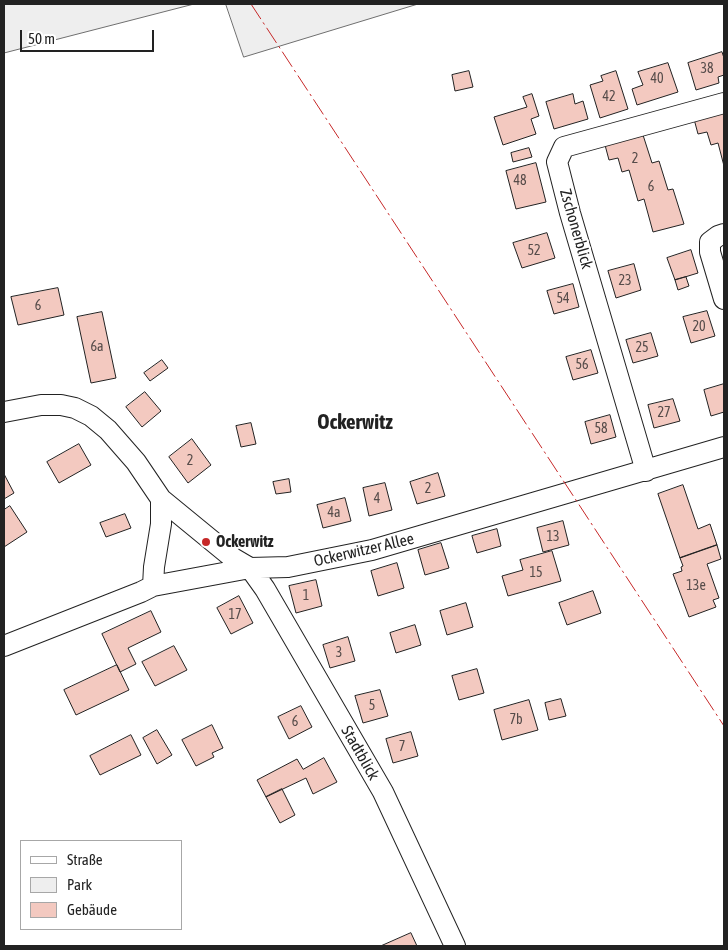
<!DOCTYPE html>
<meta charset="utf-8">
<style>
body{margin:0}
#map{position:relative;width:728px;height:950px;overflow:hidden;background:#fff;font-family:"Asap Condensed",sans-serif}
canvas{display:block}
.frame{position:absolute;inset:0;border:5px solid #222;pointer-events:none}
.legend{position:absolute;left:20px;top:840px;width:162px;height:90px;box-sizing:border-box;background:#fff;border:1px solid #a7a7a7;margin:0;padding:6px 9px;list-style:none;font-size:15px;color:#222}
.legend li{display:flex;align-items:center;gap:10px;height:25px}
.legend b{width:25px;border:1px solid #a7a7a7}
.scale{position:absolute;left:20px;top:30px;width:134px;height:22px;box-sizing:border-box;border:2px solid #222;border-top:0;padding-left:6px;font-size:15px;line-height:18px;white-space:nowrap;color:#222;-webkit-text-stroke:4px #fff;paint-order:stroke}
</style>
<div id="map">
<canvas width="728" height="950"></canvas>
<div class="frame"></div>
<ul class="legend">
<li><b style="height:6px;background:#fff"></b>Straße</li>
<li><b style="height:14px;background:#eee"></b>Park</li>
<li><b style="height:14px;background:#f3c9c0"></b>Gebäude</li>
</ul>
<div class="scale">50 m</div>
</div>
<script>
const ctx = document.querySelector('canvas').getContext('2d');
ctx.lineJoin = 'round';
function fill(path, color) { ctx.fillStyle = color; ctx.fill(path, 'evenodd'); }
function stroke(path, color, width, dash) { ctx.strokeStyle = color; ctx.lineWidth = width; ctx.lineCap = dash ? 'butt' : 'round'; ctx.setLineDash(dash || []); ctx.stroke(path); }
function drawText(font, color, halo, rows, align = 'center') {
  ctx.font = font + ' "Asap Condensed",sans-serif'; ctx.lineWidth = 4; ctx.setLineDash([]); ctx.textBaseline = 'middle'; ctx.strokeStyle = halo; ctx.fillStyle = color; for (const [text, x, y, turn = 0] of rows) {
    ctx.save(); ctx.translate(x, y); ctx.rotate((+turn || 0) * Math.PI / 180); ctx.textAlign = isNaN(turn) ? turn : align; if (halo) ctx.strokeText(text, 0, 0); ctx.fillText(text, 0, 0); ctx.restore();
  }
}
const green = new Path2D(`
 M4,4H194L4,53Z
 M226,4H418L244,57Z`);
fill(green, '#eee');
stroke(green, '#6f6f6f', 1);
const building = new Path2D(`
 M722,52L724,58V75L718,77L719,83L696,90L688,63Z
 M668,63L678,92L637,105L632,89L643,85L638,72Z
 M469,71L473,87L455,91L452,75Z
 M616,71L628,109L600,118L590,85L603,81L601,76Z
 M532,94L539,116L531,119L536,134L503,145L494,117L527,107L523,97Z
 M573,94L575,104L583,101L588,119L554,129L546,102Z
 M724,111V166L718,143L711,145L707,132L698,134L694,119Z
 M643,135L652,163L659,161L668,190L673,189L684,224L653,232L644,199L638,201L629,170L622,172L618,158L609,160L605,145Z
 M529,148L532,157L513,162L511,153Z
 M536,163L546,202L516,209L506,171Z
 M547,233L555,258L522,268L513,243Z
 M691,250L698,273L675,280L667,258Z
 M634,264L641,290L616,298L608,271Z
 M686,277L689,286L678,290L675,280Z
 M573,284L579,307L554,314L547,291Z
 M58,288L64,315L18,325L11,297Z
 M707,311L715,336L691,343L683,317Z
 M102,312L116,378L91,383L77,317Z
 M651,333L658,356L633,363L626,340Z
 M591,350L598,373L573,380L566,357Z
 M162,360L168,368L150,381L144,373Z
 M724,384V412L711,416L704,390Z
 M145,392L161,411L142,427L126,407Z
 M673,399L680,421L654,428L648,405Z
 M610,415L616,437L591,444L585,422Z
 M251,423L256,444L241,447L236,426Z
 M192,439L211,465L188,483L169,457Z
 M79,444L91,465L59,483L47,462Z
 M438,473L445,496L417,504L410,482Z
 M4,474L14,493L4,499Z
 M289,479L291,492L276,494L273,482Z
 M385,483L392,510L369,516L363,488Z
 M683,485L698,529L710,524L717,545L680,558L658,494Z
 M345,498L351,521L323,528L317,505Z
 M10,506L27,532L4,547V510Z
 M125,514L131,528L106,537L100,523Z
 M563,521L569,545L543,552L537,528Z
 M497,529L501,546L477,553L472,536Z
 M441,543L449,568L425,575L418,550Z
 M717,545L721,559L707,564L719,598L713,600L716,607L689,617L673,574L682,571L681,567L683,566L680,558Z
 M552,551L561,581L508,596L502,576L523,570L520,560Z
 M397,563L404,588L378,596L371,571Z
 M316,580L322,606L296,613L289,586Z
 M593,591L601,613L567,625L559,603Z
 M239,596L253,623L231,634L217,608Z
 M466,603L473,627L447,635L440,611Z
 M151,611L161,632L128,648L136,664L120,672L102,634Z
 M415,625L421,645L396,653L390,633Z
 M348,637L355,661L330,668L323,645Z
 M174,646L187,670L155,686L142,662Z
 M117,665L129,690L76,715L64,690Z
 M477,669L484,693L459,700L452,676Z
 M380,690L388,716L363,723L355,696Z
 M561,699L566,716L549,720L545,703Z
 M529,700L538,730L502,740L494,710Z
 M301,706L312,727L289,739L278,717Z
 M212,725L223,748L212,753L214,757L196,766L182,740Z
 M157,730L172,755L157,764L143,738Z
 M411,732L418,756L393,763L386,739Z
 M131,735L141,755L100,775L90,756Z
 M324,758L337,782L313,794L306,778L266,797L257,780L297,759L303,769Z
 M282,789L295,815L280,823L266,797Z
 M411,933L417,946H381Z`);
fill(building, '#f3c9c0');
stroke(building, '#222', 1);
const minor = new Path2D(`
 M724,234L718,236L710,242V252L724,299
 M4,412L41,405H61L75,408L91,416L108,430L136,462L161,499L233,558L250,568L265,589L383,792L455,946
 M646,471L570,213L557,162L564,147L724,103
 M153,586L154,567L161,524V499
 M4,646L141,592L153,586L250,568L288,567L372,550L724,447`);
stroke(minor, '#222', 22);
stroke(minor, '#fff', 20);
stroke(new Path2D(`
 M251,4L724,726`), '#c62828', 1, [18, 4, 2.5, 4]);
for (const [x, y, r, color] of [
 [206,542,5,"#c62828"]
]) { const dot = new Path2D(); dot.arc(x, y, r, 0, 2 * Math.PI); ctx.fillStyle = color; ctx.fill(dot); stroke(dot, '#fff', 2); }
drawText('14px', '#564c4a', null, [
 ["38",707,69],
 ["40",657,79],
 ["42",609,97],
 ["2",635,159],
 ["48",520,181],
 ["6",651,187],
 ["52",534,251],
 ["23",625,281],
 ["54",563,299],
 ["6",38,306],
 ["20",699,327],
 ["6a",97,347],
 ["25",642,348],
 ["56",582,365],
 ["27",664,413],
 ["58",601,429],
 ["2",190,461],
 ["2",428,489],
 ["4",377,499],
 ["4a",334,513],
 ["13",553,537],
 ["15",536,573],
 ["13e",696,586],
 ["1",306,596],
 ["17",235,615],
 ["3",339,653],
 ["5",372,706],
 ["7b",516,720],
 ["6",295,722],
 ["7",402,747]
]);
drawText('16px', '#222', '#fff', [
 ["Zschonerblick",576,229,74],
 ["Ockerwitzer Allee",364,550,-13],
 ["Stadtblick",360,753,60]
]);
drawText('bold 16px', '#222', '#fff', [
 ["Ockerwitz",216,542]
], 'left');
drawText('bold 21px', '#222', '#fff', [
 ["Ockerwitz",355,422]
]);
</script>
